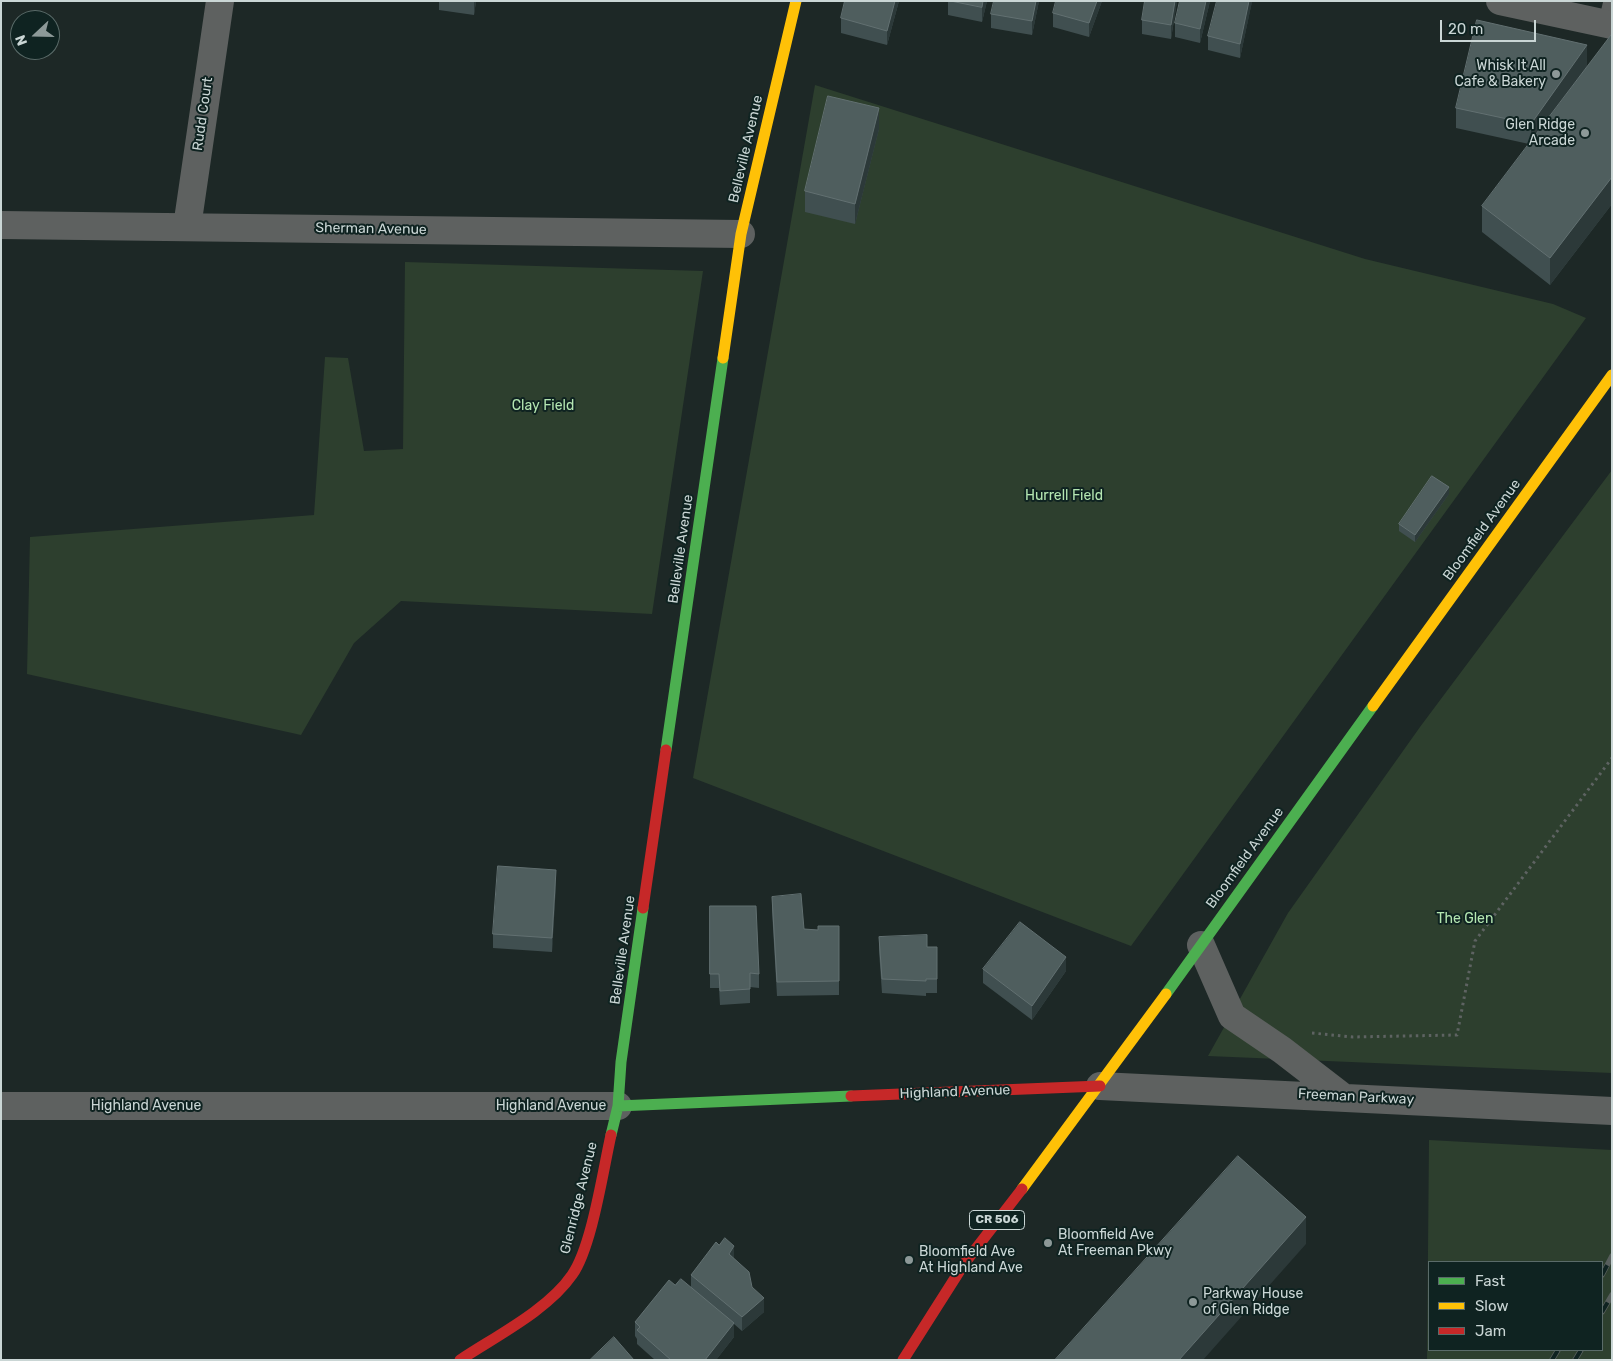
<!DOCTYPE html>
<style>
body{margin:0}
#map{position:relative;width:1613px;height:1361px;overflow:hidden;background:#1d2826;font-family:Rubik,sans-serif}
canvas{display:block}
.frame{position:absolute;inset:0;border:2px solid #cad6d5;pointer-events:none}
.legend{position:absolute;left:1428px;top:1261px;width:175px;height:90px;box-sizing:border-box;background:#0f2321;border:1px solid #5a6b69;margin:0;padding:6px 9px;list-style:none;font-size:15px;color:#cad6d5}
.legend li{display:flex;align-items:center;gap:10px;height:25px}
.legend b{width:25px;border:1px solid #5a6b69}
.north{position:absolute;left:10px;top:10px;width:50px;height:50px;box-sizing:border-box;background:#0f2321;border:1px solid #5a6b69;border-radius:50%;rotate:249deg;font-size:14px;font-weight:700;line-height:20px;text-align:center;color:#cad6d5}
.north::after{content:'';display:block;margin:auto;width:18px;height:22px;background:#8d9998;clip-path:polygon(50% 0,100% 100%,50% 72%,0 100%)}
.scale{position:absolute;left:1440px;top:20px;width:96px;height:22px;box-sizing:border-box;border:2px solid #cad6d5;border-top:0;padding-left:6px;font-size:15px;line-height:18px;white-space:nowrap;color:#cad6d5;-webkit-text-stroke:4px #0f2321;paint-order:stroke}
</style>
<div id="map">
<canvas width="1613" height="1361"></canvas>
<div class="frame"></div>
<ul class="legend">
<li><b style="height:6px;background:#4caf50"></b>Fast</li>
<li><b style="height:6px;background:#ffc107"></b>Slow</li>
<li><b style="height:6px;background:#c62828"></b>Jam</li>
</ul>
<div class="north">N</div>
<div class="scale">20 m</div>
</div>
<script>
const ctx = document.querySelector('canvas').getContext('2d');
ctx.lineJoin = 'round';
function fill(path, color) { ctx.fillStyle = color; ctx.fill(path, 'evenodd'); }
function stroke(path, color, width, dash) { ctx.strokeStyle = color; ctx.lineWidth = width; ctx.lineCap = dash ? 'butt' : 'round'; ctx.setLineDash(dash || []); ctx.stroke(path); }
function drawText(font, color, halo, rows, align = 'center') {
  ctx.font = font + ' Rubik,sans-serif'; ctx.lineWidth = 4; ctx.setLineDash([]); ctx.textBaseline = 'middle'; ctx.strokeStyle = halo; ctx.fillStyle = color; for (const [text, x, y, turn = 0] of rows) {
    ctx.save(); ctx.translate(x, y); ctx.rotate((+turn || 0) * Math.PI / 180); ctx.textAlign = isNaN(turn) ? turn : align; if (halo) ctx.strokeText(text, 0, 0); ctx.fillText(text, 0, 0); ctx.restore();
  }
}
fill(new Path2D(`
 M815,85L1365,259L1553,304L1586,318L1131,946L693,778Z
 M405,262L703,271L652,614L401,601L354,643L301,735L27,674L30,537L314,515L325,357L348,358L364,451L403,449Z
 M1612,470V1073L1208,1056L1288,913L1420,727Z
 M1429,1140L1612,1150V1360H1427ZM1429,1262H1602V1350H1429Z`), '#2d3f2e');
stroke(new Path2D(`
 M1312,1033L1353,1037L1457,1035L1475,941L1612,758`), '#5e6362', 3, [2.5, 4]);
stroke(new Path2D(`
 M1607,24L1612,3`), '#5e6160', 18);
stroke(new Path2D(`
 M1500,1L1612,25
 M1,225L741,234
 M187,227L220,1
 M1201,945L1232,1016L1282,1050L1343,1097
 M1100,1086L1612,1111
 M1,1106H618`), '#5e6160', 28);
stroke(new Path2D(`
 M666,750L723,358
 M1166,994L1373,706
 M618,1106L851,1096
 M611,1135L618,1106L621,1062L643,908`), '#4caf50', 11);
stroke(new Path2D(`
 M723,358L741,234L796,1
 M1373,706L1612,375
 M1022,1189L1166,994`), '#ffc107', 11);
stroke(new Path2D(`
 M643,908L666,750
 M851,1096L1100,1086
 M460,1360C496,1336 548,1310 572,1275C592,1247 603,1170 611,1135
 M903,1360L964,1264L1022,1189`), '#c62828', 11);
const rail = new Path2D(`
 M1602,1275L1612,1256
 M1602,1312L1612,1295
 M1552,1360L1558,1350
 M1575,1360L1581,1350`);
stroke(rail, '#575e5c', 5.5);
stroke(rail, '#0f2321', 4, [11]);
fill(new Path2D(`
 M439,1H476L474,15L439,10Z
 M845,1H899L887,45L841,33V18Z
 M948,1H987L982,22L948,15Z
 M1039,1L1032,35L991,28V14Z
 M1102,1L1089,37L1053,27V13Z
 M1145,1H1177L1171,39L1142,34V20Z
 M1210,1L1200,43L1175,37V23Z
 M1252,1L1240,58L1208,50V36Z
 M1612,34V204L1550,285L1482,232V206L1529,144L1456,128V108L1587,66L1567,93Z
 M879,129L855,224L805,212V191Z
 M1449,494L1415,542L1399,531V524Z
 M556,884L552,952L493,948V934Z
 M772,897L804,929L818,930L839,926V995L777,996L772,911Z
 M710,906L759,974V988L750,987V1003L720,1005L719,988H710Z
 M879,937L927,947H937V993H926V996L882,993L879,951Z
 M983,969L1066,971L1032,1020L983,983Z
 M719,1245L734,1259L752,1287L764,1312L742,1331L734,1324V1337L716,1360H655L637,1344V1339L635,1336V1322L675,1285L691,1287V1275Z`), '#404f50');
fill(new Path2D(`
 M474,1H476L474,15Z
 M895,1H899L887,45V31Z
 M983,1H987L982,22V7Z
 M1036,1H1039L1032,35V21Z
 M1097,1H1102L1089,37V23Z
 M1175,1H1177L1171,39V25Z
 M1206,1H1210L1200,43V29Z
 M1249,1L1252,2L1240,58V44Z
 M1587,45V66L1531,144V124Z
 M879,108V129L855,224V204Z
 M1612,177V204L1550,285V258Z
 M1449,487V494L1415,542V535Z
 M556,870V884L552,952V938Z
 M1066,957V971L1032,1020V1006Z
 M1306,1217V1244L1203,1360H1179Z
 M734,1246V1261L729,1254Z
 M764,1298V1312L742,1331V1317Z
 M734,1323V1337L716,1360H705Z`), '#2c3939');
const building = new Path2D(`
 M845,1H895L887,31L841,18Z
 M951,1H983L982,7Z
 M994,1H1036L1032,21L991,14Z
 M1056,1H1097L1089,23L1053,13Z
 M1145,1H1175L1171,25L1142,20Z
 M1180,1H1206L1200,29L1175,23Z
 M1217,1H1249L1240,44L1208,36Z
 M1477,20L1587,45L1531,124L1456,108Z
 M1612,34V177L1550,258L1482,206Z
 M828,96L879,108L855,204L805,191Z
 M1432,476L1449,487L1415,535L1399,524Z
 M498,866L556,870L552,938L493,934Z
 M801,894L804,929L818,930V926H839V981L777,982L772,897Z
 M710,906H756L759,974L750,973V989L720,991L719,974H710Z
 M1020,922L1066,957L1032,1006L983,969Z
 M927,935V947H937V979H926V981L882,979L879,937Z
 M1238,1156L1306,1217L1179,1360H1055Z
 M725,1238L734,1246L729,1254L749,1272L752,1287L764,1298L742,1317L691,1275L716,1242L719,1245Z
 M681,1279L734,1323L705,1360H671L637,1330L640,1327L635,1322L669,1280L675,1285Z
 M614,1337L634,1360H590Z`);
fill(building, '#4f5e5e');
stroke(building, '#627071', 1);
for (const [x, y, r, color] of [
 [1556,74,5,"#8d9998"],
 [1585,133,5,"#8d9998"],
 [1048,1243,5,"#8d9998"],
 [909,1260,5,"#8d9998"],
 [1193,1302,5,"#8d9998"]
]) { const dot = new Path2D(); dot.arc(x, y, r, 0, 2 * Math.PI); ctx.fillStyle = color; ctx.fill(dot); stroke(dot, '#0f2321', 2); }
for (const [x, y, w] of [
 [997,1220,55]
]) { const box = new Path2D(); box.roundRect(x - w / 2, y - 9.5, w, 19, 4); ctx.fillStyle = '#0f2321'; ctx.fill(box); stroke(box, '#cad6d5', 1); }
drawText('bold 12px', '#cad6d5', null, [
 ["CR 506",997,1220]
]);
drawText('14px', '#cad6d5', '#0f2321', [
 ["Whisk It All",1546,66,"right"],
 ["Cafe & Bakery",1546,82,"right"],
 ["Glen Ridge",1575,125,"right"],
 ["Arcade",1575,141,"right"],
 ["Bloomfield Ave",1058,1235],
 ["At Freeman Pkwy",1058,1251],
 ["Bloomfield Ave",919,1252],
 ["At Highland Ave",919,1268],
 ["Parkway House",1203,1294],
 ["of Glen Ridge",1203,1310]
], 'left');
drawText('14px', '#cad6d5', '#0f2321', [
 ["Rudd Court",203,114,-82],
 ["Belleville Avenue",746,149,-77],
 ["Sherman Avenue",371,229,1],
 ["Bloomfield Avenue",1482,530,-54],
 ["Belleville Avenue",681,549,-82],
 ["Bloomfield Avenue",1245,858,-54],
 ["Belleville Avenue",623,950,-82],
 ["Highland Avenue",955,1092,-2],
 ["Freeman Parkway",1356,1097,3],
 ["Highland Avenue",146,1106],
 ["Highland Avenue",551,1106],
 ["Glenridge Avenue",579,1198,-76]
]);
drawText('14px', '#b4e6b1', '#0f2321', [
 ["Clay Field",543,406],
 ["Hurrell Field",1064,496],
 ["The Glen",1465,919]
]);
</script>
